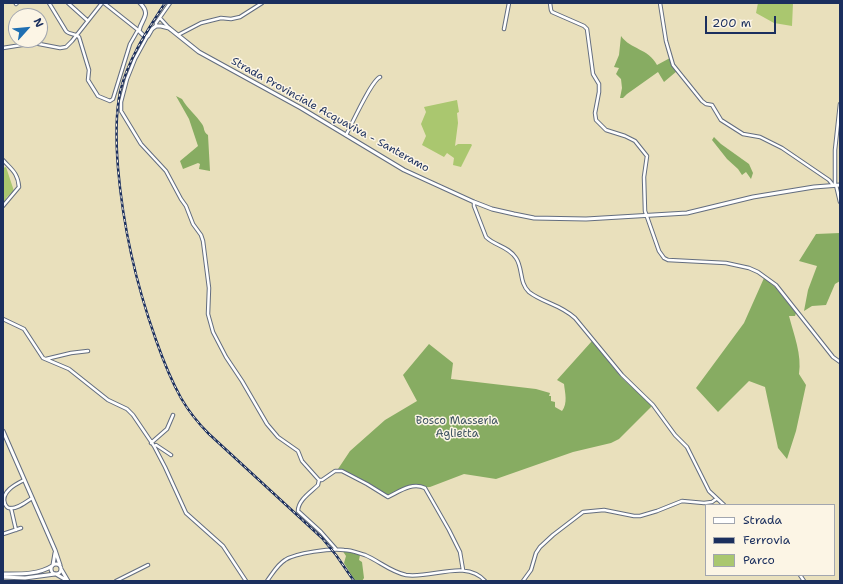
<!DOCTYPE html>
<style>
body{margin:0}
#map{position:relative;width:843px;height:584px;overflow:hidden;background:#e9e0bc;font-family:"Shantell Sans",sans-serif}
canvas{display:block}
.frame{position:absolute;inset:0;border:4px solid #1b2f5e;pointer-events:none}
.legend{position:absolute;left:705px;top:504px;width:130px;height:72px;box-sizing:border-box;background:#fcf5e5;border:1px solid #a2a6af;margin:0;padding:5px 7px;list-style:none;font-size:12px;color:#1b2f5e}
.legend li{display:flex;align-items:center;gap:8px;height:20px}
.legend b{width:20px;border:1px solid #a2a6af}
.north{position:absolute;left:8px;top:8px;width:40px;height:40px;box-sizing:border-box;background:#fcf5e5;border:1px solid #a2a6af;border-radius:50%;rotate:63deg;font-size:11px;font-weight:700;line-height:16px;text-align:center;color:#1b2f5e}
.north::after{content:'';display:block;margin:auto;width:14px;height:18px;background:#1f6fb2;clip-path:polygon(50% 0,100% 100%,50% 72%,0 100%)}
.scale{position:absolute;left:705px;top:16px;width:71px;height:18px;box-sizing:border-box;border:2px solid #1b2f5e;border-top:0;padding-left:5px;font-size:12px;line-height:14px;white-space:nowrap;color:#1b2f5e;-webkit-text-stroke:3px #fcf5e5;paint-order:stroke}
</style>
<div id="map">
<canvas width="843" height="584"></canvas>
<div class="frame"></div>
<ul class="legend">
<li><b style="height:5px;background:#fff"></b>Strada</li>
<li><b style="height:5px;background:#1b2f5e"></b>Ferrovia</li>
<li><b style="height:11px;background:#aac76f"></b>Parco</li>
</ul>
<div class="north">N</div>
<div class="scale">200 m</div>
</div>
<script>
const ctx = document.querySelector('canvas').getContext('2d');
ctx.lineJoin = 'round';
function fill(path, color) { ctx.fillStyle = color; ctx.fill(path, 'evenodd'); }
function stroke(path, color, width, dash) { ctx.strokeStyle = color; ctx.lineWidth = width; ctx.lineCap = dash ? 'butt' : 'round'; ctx.setLineDash(dash || []); ctx.stroke(path); }
function drawText(font, color, halo, rows, align = 'center') {
  ctx.font = font + ' "Shantell Sans",sans-serif'; ctx.lineWidth = 3; ctx.setLineDash([]); ctx.textBaseline = 'middle'; ctx.strokeStyle = halo; ctx.fillStyle = color; for (const [text, x, y, turn = 0] of rows) {
    ctx.save(); ctx.translate(x, y); ctx.rotate((+turn || 0) * Math.PI / 180); ctx.textAlign = isNaN(turn) ? turn : align; if (halo) ctx.strokeText(text, 0, 0); ctx.fillText(text, 0, 0); ctx.restore();
  }
}
fill(new Path2D(`
 M758,3H793L792,26L774,23L756,13Z
 M457,100L459,112L457,113L458,123L455,146L458,144H471L472,145L461,167L453,165L454,158L447,153L444,157L422,145L426,136L421,124L426,112L424,107Z
 M6,167L14,191L7,197L3,204V168Z`), '#aac76f');
fill(new Path2D(`
 M621,36C631,50 648,48 657,65L670,58V62L677,71L664,82L658,72L627,94L623,98H620L622,88L621,79L616,74L619,68L614,67L619,55Z
 M176,96L182,99C187,108 196,115 202,124C205,128 203,132 208,135L210,171L199,169L200,164L198,163L183,169L180,161L198,146L189,119Z
 M714,137L721,144L749,164L753,173L751,179L746,172L742,175L738,169L727,159L712,140Z
 M840,233V281L835,284L826,305L812,306L804,311L808,290L817,266L799,261L816,234Z
 M764,278L775,287L796,313L795,316H789C794,335 802,355 799,374L806,385L796,431L787,459L778,448L765,387L749,381L718,412L696,388L744,323Z
 M592,341L621,377L652,406L619,439L611,443L573,452L496,479L464,474L430,487C424,488 420,484 414,485C405,485 396,493 387,496L359,478L338,469L350,451L385,420L417,401L403,375L429,344L453,363L451,379L536,389L550,393L549,396H551V401L555,402V407L562,411C568,403 565,393 564,384L557,380Z
 M342,550L360,555L359,560L362,562L364,578L362,581H355L344,563L346,556Z`), '#87ac62');
const street = new Path2D(`
 M49,3L66,31C69,35 75,33 79,37L89,70L88,80L98,96L110,101L113,99L130,44L138,30
 M68,3L88,21
 M104,3L138,30
 M550,3L551,10L552,12L584,26L587,29L593,74L599,84V92L595,113L596,120L606,130L625,136L635,141L647,156L644,177L645,211L659,251L664,258L668,260L726,263L749,268L758,272L776,285L833,357L840,362
 M660,3L666,41L673,65L702,101L706,104L712,105L721,120L743,134L760,137L782,148L829,180L833,185
 M16,4L17,3
 M160,18L170,29
 M156,26V23L170,3
 M504,29L509,3
 M178,35L201,23L221,18L231,19L240,17L262,3
 M147,37L135,59L127,79L121,102V111L141,144L166,171L181,199L186,206L193,224L201,235L203,241L209,288L208,314L213,332L226,357L242,381L267,424L278,437L298,451L302,461L319,480H322L335,471H342L367,484L388,497C400,491 412,482 425,488L449,530L460,552L463,570
 M3,48L34,43L60,48L66,47L72,41L102,3
 M346,135C352,124 371,81 380,77
 M3,160C12,170 18,173 19,187L3,206
 M835,185V150L840,104
 M836,185L840,202
 M474,202V206L486,237C495,246 508,246 516,258C523,268 519,283 529,292C543,303 560,304 575,318L622,375L653,405L675,435L687,447L709,491L724,505
 M3,319L24,329L43,358L69,369L108,400L127,409L133,415L154,446L165,467L186,513L223,546L246,581
 M46,359L71,353L88,351
 M151,443L167,429L173,415
 M154,446L156,445L171,455
 M24,480C16,484 0,492 5,504C6,506 8,508 9,508C16,510 26,502 32,498
 M319,480L318,485C311,492 298,500 298,511L321,532L336,549
 M11,508L16,530
 M3,534L21,528
 M800,575L804,581
 M116,581L148,565
 M267,581C273,573 277,565 285,560C295,553 332,548 344,550C351,550 358,553 365,555C379,561 391,572 406,575C431,579 466,559 485,581
 M523,581L531,570L536,553L540,547L553,535L583,512L604,510L634,516H640L657,511L682,501L704,503L712,502L716,499`);
const secondary = new Path2D(`
 M140,3C152,15 141,19 139,31L144,36H148L152,29L156,26H161L169,28L199,52L301,108L404,170L474,202L492,209L514,214L534,218L586,219L687,213L753,197L814,187L840,185
 M3,431L55,550L60,565
 M51 569a5 5 0 1 1 10 0a5 5 0 1 1-10 0Z
 M53,565L55,553
 M61,569L68,581
 M3,574C19,574 38,575 52,566
 M56,574L66,580
 M3,577L25,578L55,574`);
stroke(street, '#636d7f', 4.5);
stroke(secondary, '#636d7f', 5);
stroke(street, '#fff', 2.5);
stroke(secondary, '#fff', 3);
const rail = new Path2D(`
 M165,3C147,31 128,59 120,92C115,117 116,143 118,168C123,226 136,284 156,340C163,360 171,380 181,398C189,412 198,423 209,434L322,538L336,555L354,581`);
stroke(rail, '#1b2f5e', 2.5);
stroke(rail, '#fcf5e5', 1, [3]);
drawText('11px', '#1b2f5e', '#fcf5e5', [
 ["Strada Provinciale Acquaviva - Santeramo",330,115,29]
]);
drawText('11px', '#3f5562', '#fcf5e5', [
 ["Bosco Masseria",457,421],
 ["Aglietta",457,434]
]);
</script>
